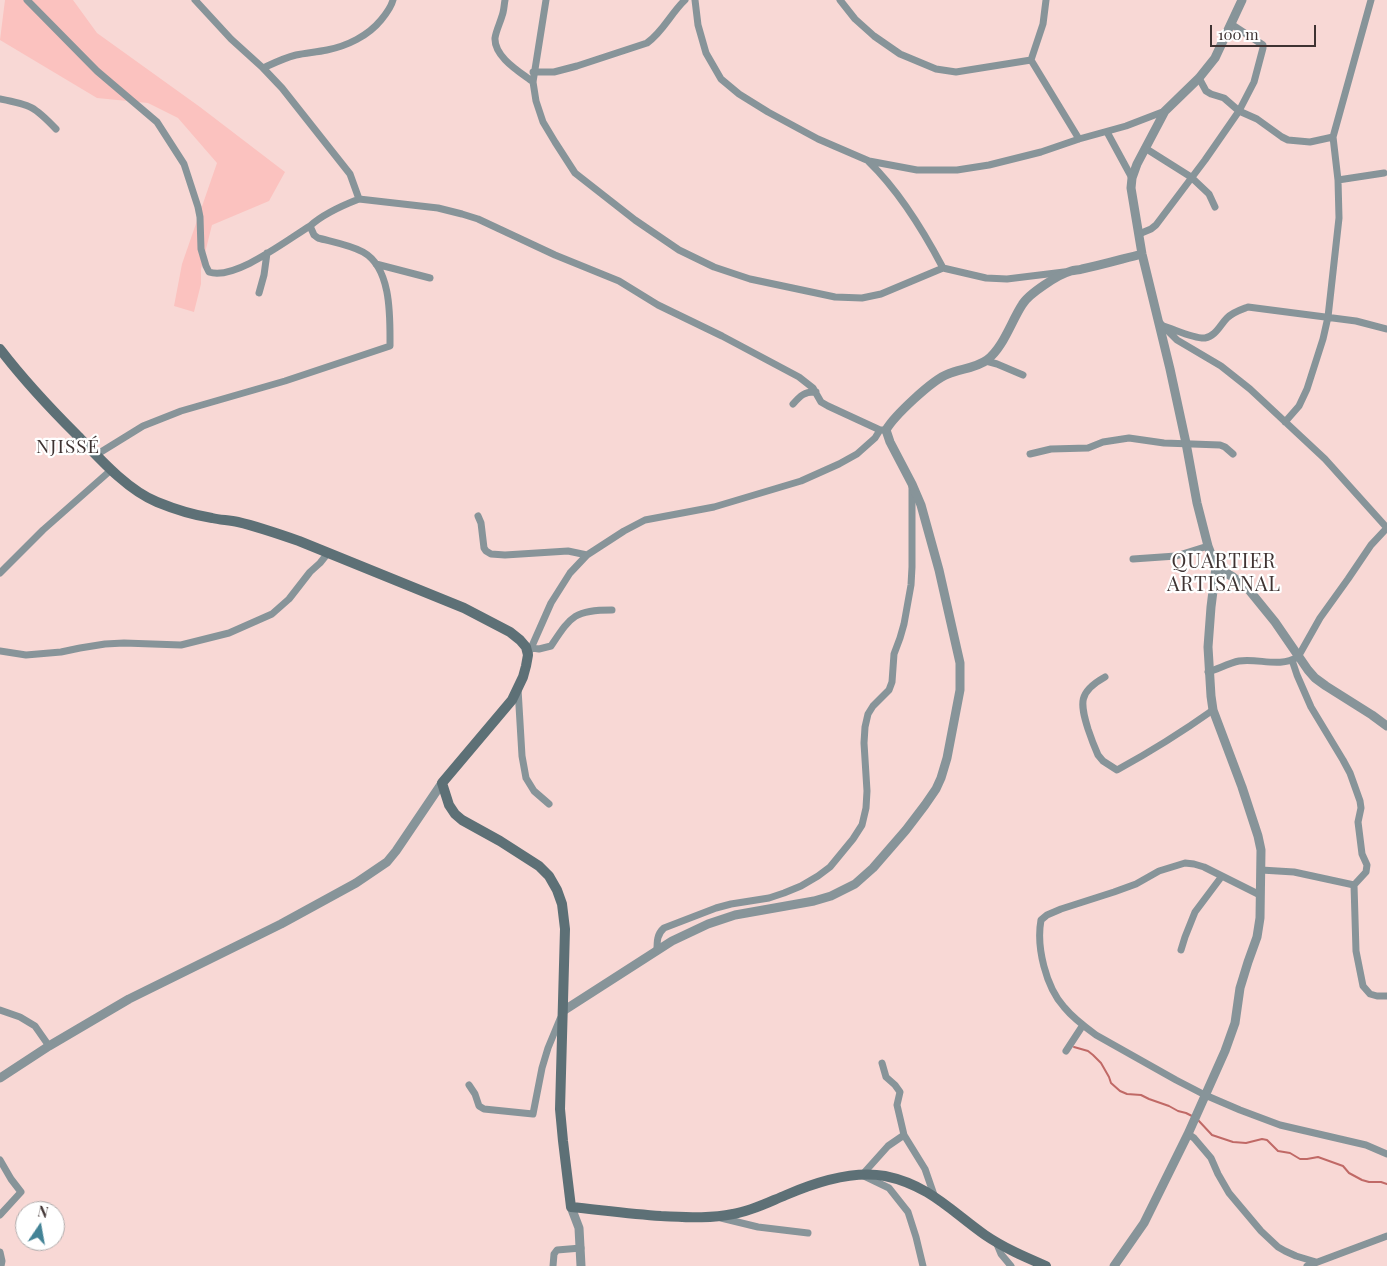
<!DOCTYPE html>
<meta charset="utf-8">
<style>
body{margin:0}
#map{position:relative;width:1387px;height:1266px;overflow:hidden;background:#f8d8d5;font-family:"Playfair Display",serif}
canvas{display:block}
.north{position:absolute;left:15px;top:1201px;width:50px;height:50px;box-sizing:border-box;background:#fff;border:1px solid #b2adad;border-radius:50%;rotate:12deg;font-size:14px;font-weight:700;line-height:20px;text-align:center;color:#3f3332}
.north::after{content:'';display:block;margin:auto;width:18px;height:22px;background:#438396;clip-path:polygon(50% 0,100% 100%,50% 72%,0 100%)}
.scale{position:absolute;left:1210px;top:25px;width:106px;height:22px;box-sizing:border-box;border:2px solid #3f3332;border-top:0;padding-left:6px;font-size:15px;line-height:18px;white-space:nowrap;color:#3f3332;-webkit-text-stroke:4px #fff;paint-order:stroke}
</style>
<div id="map">
<canvas width="1387" height="1266"></canvas>
<div class="north">N</div>
<div class="scale">100 m</div>
</div>
<script>
const ctx = document.querySelector('canvas').getContext('2d');
ctx.lineJoin = 'round';
function fill(path, color) { ctx.fillStyle = color; ctx.fill(path, 'evenodd'); }
function stroke(path, color, width, dash) { ctx.strokeStyle = color; ctx.lineWidth = width; ctx.lineCap = dash ? 'butt' : 'round'; ctx.setLineDash(dash || []); ctx.stroke(path); }
function drawText(font, color, halo, rows, align = 'center') {
  ctx.font = font + ' "Playfair Display",serif'; ctx.lineWidth = 4.5; ctx.setLineDash([]); ctx.textBaseline = 'middle'; ctx.strokeStyle = halo; ctx.fillStyle = color; for (const [text, x, y, turn = 0] of rows) {
    ctx.save(); ctx.translate(x, y); ctx.rotate((+turn || 0) * Math.PI / 180); ctx.textAlign = isNaN(turn) ? turn : align; if (halo) ctx.strokeText(text, 0, 0); ctx.fillText(text, 0, 0); ctx.restore();
  }
}
fill(new Path2D(`
 M5,0H73L97,33L200,107L285,172L269,201L212,225L201,269V284L194,312L174,306L182,264L217,163L178,118L148,103L97,98L0,40Z`), '#fbc2bf');
stroke(new Path2D(`
 M1074,1047L1088,1051L1093,1055L1101,1063L1109,1077L1111,1083L1120,1091L1127,1094L1141,1095L1149,1099L1169,1106L1178,1111L1186,1113L1192,1116
 M1198,1120L1212,1135L1233,1142L1246,1143L1262,1139L1267,1140L1278,1151L1290,1153L1300,1159H1307L1318,1157L1343,1166L1349,1173L1362,1180L1369,1182H1381L1387,1184`), '#c06966', 2);
stroke(new Path2D(`
 M27,0L97,71L157,122L184,164L198,207L200,217L201,249L206,266L209,272C234,281 287,240 310,226
 M505,0C504,5 504,11 502,16C500,23 496,31 495,38C494,57 520,72 533,82
 M546,0L533,82L536,101L543,122L555,142L575,173L635,220L679,250L714,267L750,279L835,297L862,298L881,294L943,268L986,278L1007,279L1064,272
 M695,0L698,25L706,53L721,79L739,94L768,112L818,139L869,161L917,170H957L989,165L1041,152L1079,139L1126,126L1165,111
 M840,0L855,19L874,36L900,54L936,69L956,72L1031,60
 M1046,0L1043,24L1031,60L1079,139
 M263,68C274,63 284,58 296,55C306,53 317,52 327,50C347,46 368,36 381,20C386,14 391,8 393,0
 M533,72H554L577,66L647,43C663,32 671,13 685,0
 M1199,78L1206,91L1211,94L1224,98L1239,111L1257,119L1282,137L1288,140L1310,142L1333,137
 M0,99C31,105 34,106 56,129
 M1107,132L1132,178
 M1145,148L1191,177L1209,194L1215,207
 M869,162C900,192 923,230 943,268
 M1338,180L1384,173
 M359,199L438,208L462,214L478,219L555,255L619,281L658,305L722,336L799,377L813,388L821,402L828,406L880,430H886
 M1139,234L1151,229L1156,225L1205,160L1239,111L1254,82L1263,48V45L1231,24
 M376,264L430,278
 M259,293L264,275L267,253
 M1159,322L1177,340L1221,366L1250,389L1325,459L1387,528
 M1163,326C1174,329 1194,339 1205,338C1216,336 1220,325 1227,318C1233,312 1240,310 1248,307L1356,321L1387,329
 M986,361L997,364L1023,375
 M793,404C800,396 805,391 816,392
 M1285,422L1299,406L1307,389L1323,339L1328,317L1339,218L1338,180L1333,137L1371,0
 M1030,454L1051,449L1088,448L1103,442L1129,438L1164,443L1220,445L1225,447L1233,454
 M96,455L143,426L181,411L285,381L390,346C390,318 392,268 363,252C350,245 333,242 318,238L314,235L310,226C323,214 341,206 359,199L350,174L282,88L263,68L231,39L195,0
 M478,516L481,523L484,548L486,551L491,554L505,555L568,551L587,555
 M1133,559L1176,556L1208,546
 M0,573L43,530L111,470
 M532,648L539,649L551,646C571,616 574,610 612,610
 M0,651L26,655L61,652L80,648L105,644L124,643L181,645L229,633L272,614L289,599L310,572L320,563L328,553
 M528,655L551,603L570,573L587,555L624,531L645,520L714,507L801,481L839,464L857,454L875,438L880,430
 M1292,660L1297,675L1311,707L1343,760L1350,773L1360,801L1361,808L1358,822L1362,854L1367,865L1366,872L1354,885
 M1208,672C1218,669 1229,663 1239,661C1259,658 1279,668 1298,657L1320,618L1348,579L1371,545L1387,528
 M1105,677C1078,692 1080,703 1088,729C1091,738 1094,746 1098,755L1103,761L1117,770C1150,752 1182,732 1213,710
 M518,689L522,756L526,778L534,791L549,804
 M1261,870L1294,872L1354,885L1356,951L1363,986L1370,994L1377,996H1387
 M1260,895L1204,867L1194,864L1185,863L1159,871L1136,884L1114,892L1061,909L1047,915L1041,920C1036,947 1046,987 1064,1007C1073,1018 1085,1027 1096,1035L1176,1080L1205,1095L1240,1110L1280,1125L1366,1145L1387,1154
 M1181,950L1185,937L1195,912L1222,876
 M657,951C657,941 657,934 664,928L716,908L731,904L769,898L784,893L801,886L818,876L830,867L853,839L862,825L866,808L867,791L864,743L865,727L868,714L873,706L889,690L892,682L894,654L900,638L904,624L911,585L912,567V487
 M0,1010L20,1017L35,1026L49,1046
 M1066,1051L1083,1025
 M882,1063L886,1077L895,1085L900,1092L897,1105L904,1135L888,1146L862,1175L889,1188L908,1212L916,1237L923,1266
 M469,1085L475,1094L479,1106L484,1109L533,1114L542,1068L548,1048L560,1019
 M1188,1134L1194,1138L1211,1158L1218,1174L1229,1193L1261,1231L1278,1247L1285,1251L1296,1256L1316,1262
 M904,1135L925,1169L934,1195
 M0,1160L11,1179L21,1192L0,1215
 M721,1218L758,1227L808,1233
 M996,1242L1001,1254L1011,1266
 M0,1252L2,1261L1,1266
 M553,1266L554,1254L557,1250L581,1248
 M1307,1266L1387,1236`), '#879499', 7);
stroke(new Path2D(`
 M1242,0L1215,58L1199,78L1165,111L1137,164L1132,178L1131,188L1142,254L1170,369L1186,443L1197,503L1208,546L1216,567L1233,577L1249,590L1275,622L1308,670L1315,678L1326,686L1372,715L1387,726
 M563,1011L672,941L708,924L735,915L814,901L831,896L855,884L873,868L906,830L925,805L936,789L941,778L947,758L960,690V663L939,570L921,505L912,484L890,442L886,430C894,416 932,380 948,374C960,369 976,368 987,360C1003,348 1011,322 1022,305C1028,294 1059,274 1071,271C1075,270 1079,270 1082,269C1102,265 1122,259 1142,254
 M0,1078L49,1046L129,999L281,924L356,883L387,862L396,851L442,783
 M571,1207L579,1228L581,1266
 M1114,1266L1144,1223L1188,1134L1225,1051L1235,1023L1240,988L1248,962L1257,937L1260,918L1261,850L1258,836L1242,787L1213,710L1211,696L1208,647L1211,607L1216,567`), '#879499', 9);
stroke(new Path2D(`
 M0,349C23,379 49,407 76,434C98,457 127,490 157,502C174,509 193,515 212,518C220,520 229,520 238,522C259,527 279,534 299,541L464,608L510,632L520,640L526,647L528,655L526,666L523,677L512,700L442,783L449,805L455,814L462,820L500,841L539,866L549,876L557,890L562,904L565,929L560,1109L563,1141L571,1207C601,1210 631,1214 661,1216C685,1217 709,1219 733,1214C752,1211 769,1202 786,1195C816,1182 852,1170 885,1176C929,1185 951,1211 985,1235C1004,1248 1025,1257 1046,1266`), '#5d7076', 10);
ctx.letterSpacing = '1px';
drawText('19px', '#3f3332', '#fff', [
 ["NJISSÉ",68,447]
]);
ctx.letterSpacing = '0px';
ctx.letterSpacing = '1px';
drawText('20px', '#3f3332', '#fff', [
 ["QUARTIER",1224,562],
 ["ARTISANAL",1224,585]
]);
ctx.letterSpacing = '0px';
</script>
